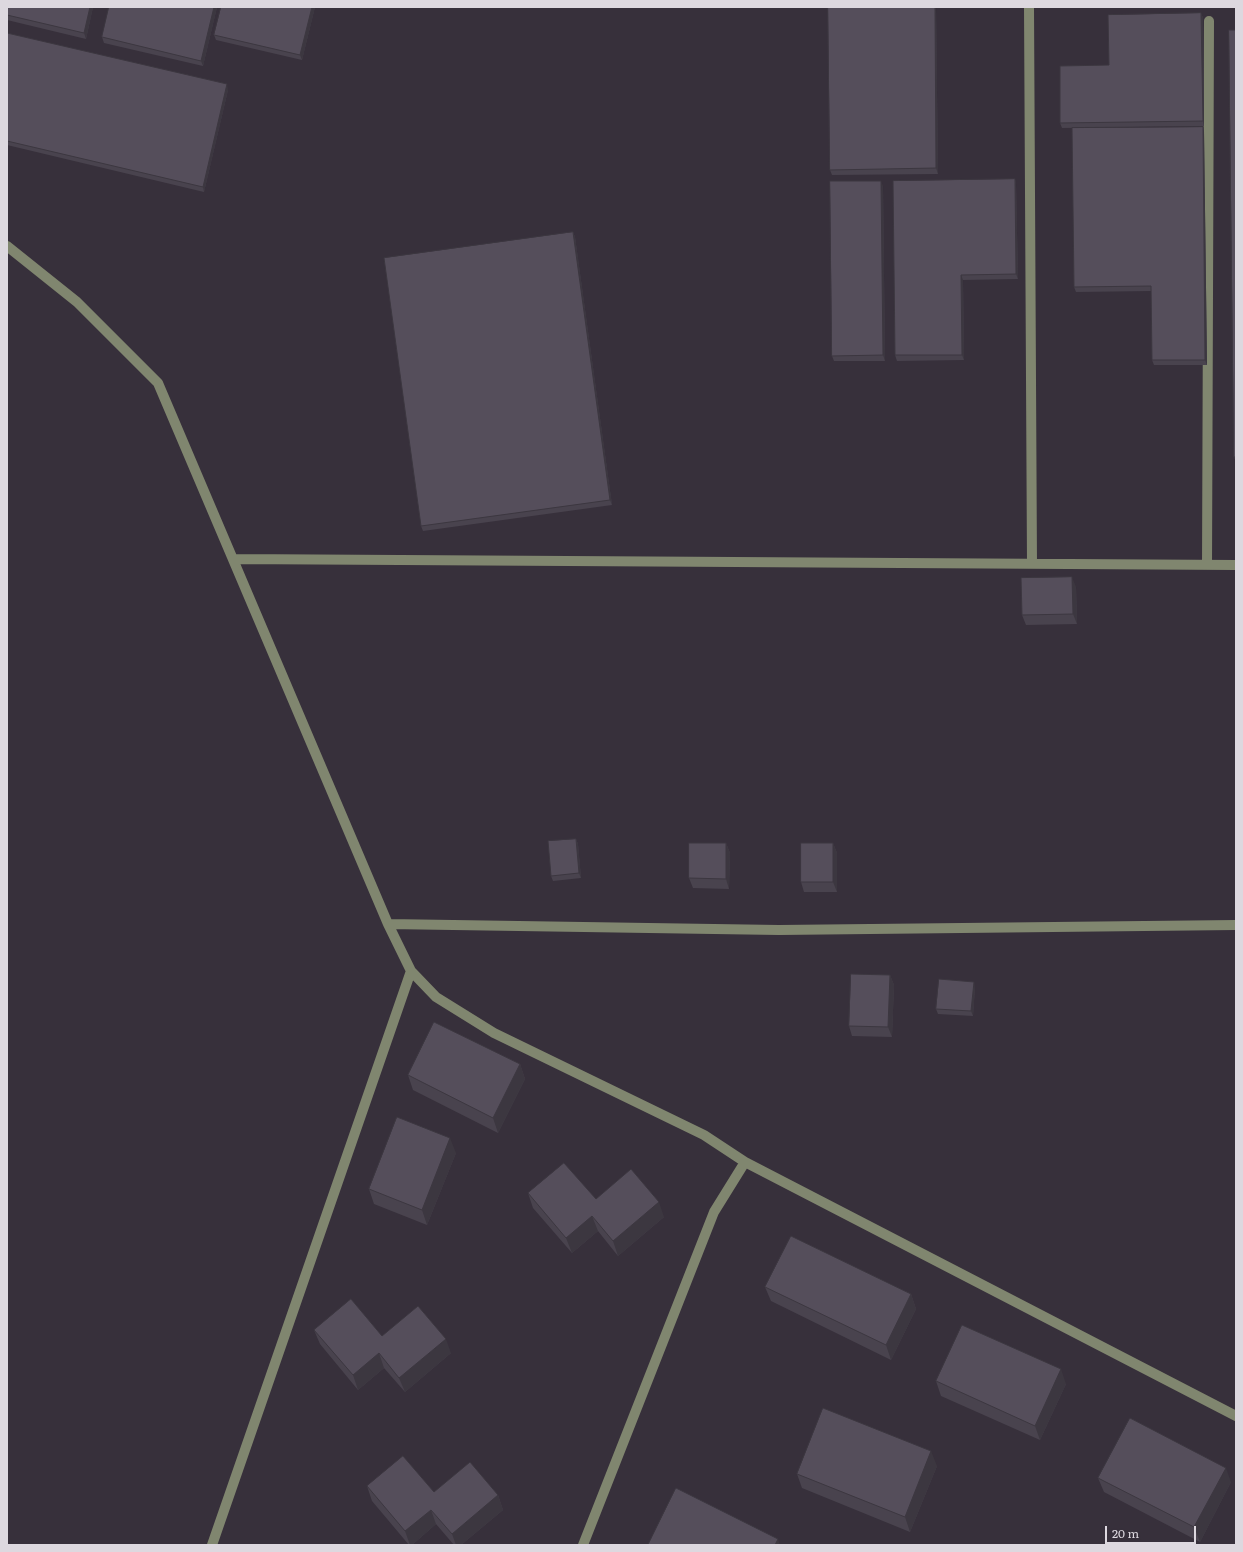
<!DOCTYPE html>
<style>
body{margin:0}
#map{position:relative;width:1243px;height:1552px;overflow:hidden;background:#37303b;font-family:Literata,serif}
canvas{display:block}
.frame{position:absolute;inset:0;border:8px solid #ddd8df;pointer-events:none}
.scale{position:absolute;left:1105px;top:1526px;width:91px;height:18px;box-sizing:border-box;border:2px solid #ddd8df;border-top:0;padding-left:5px;font-size:12px;line-height:14px;white-space:nowrap;color:#ddd8df;-webkit-text-stroke:3px #37303b;paint-order:stroke}
</style>
<div id="map">
<canvas width="1243" height="1552"></canvas>
<div class="frame"></div>
<div class="scale">20 m</div>
</div>
<script>
const ctx = document.querySelector('canvas').getContext('2d');
ctx.lineJoin = 'round';
function stroke(path, color, width, dash) { ctx.strokeStyle = color; ctx.lineWidth = width; ctx.lineCap = dash ? 'butt' : 'round'; ctx.setLineDash(dash || []); ctx.stroke(path); }
function fill(path, color) { ctx.fillStyle = color; ctx.fill(path, 'evenodd'); }
stroke(new Path2D(`
 M1029,7L1032,564
 M7,246L77,302L158,383L320,764L388,924L411,971L436,997L494,1033L704,1135L745,1162L714,1212L583,1545
 M233,559L1236,565
 M1207,565L1209,21
 M388,924L779,930L1236,925
 M745,1162L1236,1416
 M212,1545L411,971`), '#80866f', 10);
fill(new Path2D(`
 M7,7H93L86,39L7,20Z
 M109,7H217L203,66L104,43L102,37Z
 M315,7L302,60L216,40L214,35Z
 M936,7L938,174L832,175L830,170Z
 M1201,13L1203,18L1204,126L1062,128L1060,123Z
 M1236,30V462L1234,457Z
 M7,33L228,90L204,192L7,145Z
 M1203,127L1204,132L1207,365H1154L1152,360V291L1076,292L1074,287Z
 M1015,179L1016,184L1018,279L963,280L964,360L897,361L895,355Z
 M883,186L885,361H834L832,356Z
 M573,232L575,237L612,505L423,531L421,526Z
 M1076,587L1077,624L1026,625L1022,615Z
 M576,839L578,844L581,878L553,881L551,876Z
 M726,843L730,853L729,889L693,888L689,878Z
 M833,843L837,853V892H804L801,882Z
 M890,975L894,985L892,1037L852,1036L849,1026Z
 M975,987L973,1016L938,1014L936,1009Z
 M520,1064L525,1079L498,1133L413,1090L408,1075Z
 M456,1153L427,1225L374,1204L369,1189Z
 M528,1193L596,1199L664,1217L618,1256L598,1231L572,1253L533,1208Z
 M765,1287L911,1294L916,1309L891,1360L771,1301Z
 M314,1330L382,1336L451,1353L405,1392L384,1368L358,1390L320,1344Z
 M936,1381L1066,1384L1040,1440L941,1396Z
 M937,1466L910,1532L802,1488L797,1474Z
 M1098,1478L1231,1482L1200,1542L1104,1492Z
 M367,1486L434,1492L498,1495L503,1510L461,1545H454L436,1524L412,1545H409L372,1501Z`), '#49434e');
fill(new Path2D(`
 M90,7H93L86,39L84,33Z
 M214,7H217L203,66L201,61Z
 M312,7H315L302,60L300,55Z
 M935,7H936L938,174L936,168Z
 M1201,13L1203,18L1204,126L1203,121Z
 M227,84L228,90L204,192L203,187Z
 M1203,127L1204,132L1207,365L1205,360Z
 M1015,179L1016,184L1018,279L1016,274Z
 M881,181L883,186L885,361L883,355Z
 M573,232L575,237L612,505L610,500Z
 M961,275L963,280L964,360L962,355Z
 M1072,577L1076,587L1077,624L1073,614Z
 M576,839L578,844L581,878L579,873Z
 M726,843L730,853L729,889L726,879Z
 M833,843L837,853V892L833,882Z
 M890,975L894,985L892,1037L888,1027Z
 M974,982L975,987L973,1016L971,1011Z
 M520,1064L525,1079L498,1133L493,1118Z
 M450,1138L456,1153L427,1225L422,1210Z
 M659,1202L664,1217L618,1256L613,1241Z
 M592,1216L598,1231L572,1253L566,1238Z
 M911,1294L916,1309L891,1360L886,1345Z
 M446,1339L451,1353L405,1392L399,1378Z
 M379,1353L384,1368L358,1390L353,1375Z
 M1061,1369L1066,1384L1040,1440L1035,1426Z
 M931,1451L937,1466L910,1532L905,1517Z
 M1226,1468L1231,1482L1200,1542L1194,1527Z
 M498,1495L503,1510L461,1545H456L452,1534Z
 M431,1510L436,1524L412,1545H410L405,1531Z
 M778,1539L780,1545H775Z`), '#3c3740');
const building = new Path2D(`
 M7,7H90L84,33L7,15Z
 M109,7H214L201,61L102,37Z
 M221,7H312L300,55L214,35Z
 M828,7H935L936,168L830,170Z
 M1201,13L1203,121L1060,123V66L1109,65L1108,15Z
 M1229,30H1236V457H1234Z
 M7,33L227,84L203,187L7,141Z
 M1203,127L1205,360H1152L1151,286L1074,287L1072,128Z
 M1015,179L1016,274L961,275L962,355H895L893,181Z
 M830,181H881L883,355L832,356Z
 M573,232L610,500L421,526L384,258Z
 M1072,577L1073,614L1022,615L1021,578Z
 M576,839L579,873L551,876L548,841Z
 M689,843H726V879L689,878Z
 M801,843H833V882H801Z
 M851,974L890,975L888,1027L849,1026Z
 M939,979L974,982L971,1011L936,1009Z
 M434,1022L520,1064L493,1118L408,1075Z
 M397,1117L450,1138L422,1210L369,1189Z
 M564,1163L596,1199L631,1169L659,1202L613,1241L592,1216L566,1238L528,1193Z
 M791,1236L911,1294L886,1345L765,1287Z
 M351,1299L382,1336L418,1306L446,1339L399,1378L379,1353L353,1375L314,1330Z
 M962,1325L1061,1369L1035,1426L936,1381Z
 M823,1408L931,1451L905,1517L797,1474Z
 M1130,1418L1226,1468L1194,1527L1098,1478Z
 M403,1456L434,1492L470,1462L498,1495L452,1534L431,1510L405,1531L367,1486Z
 M676,1488L778,1539L775,1545H648Z`);
fill(building, '#554e5b');
stroke(building, '#3c3740', 1);
</script>
